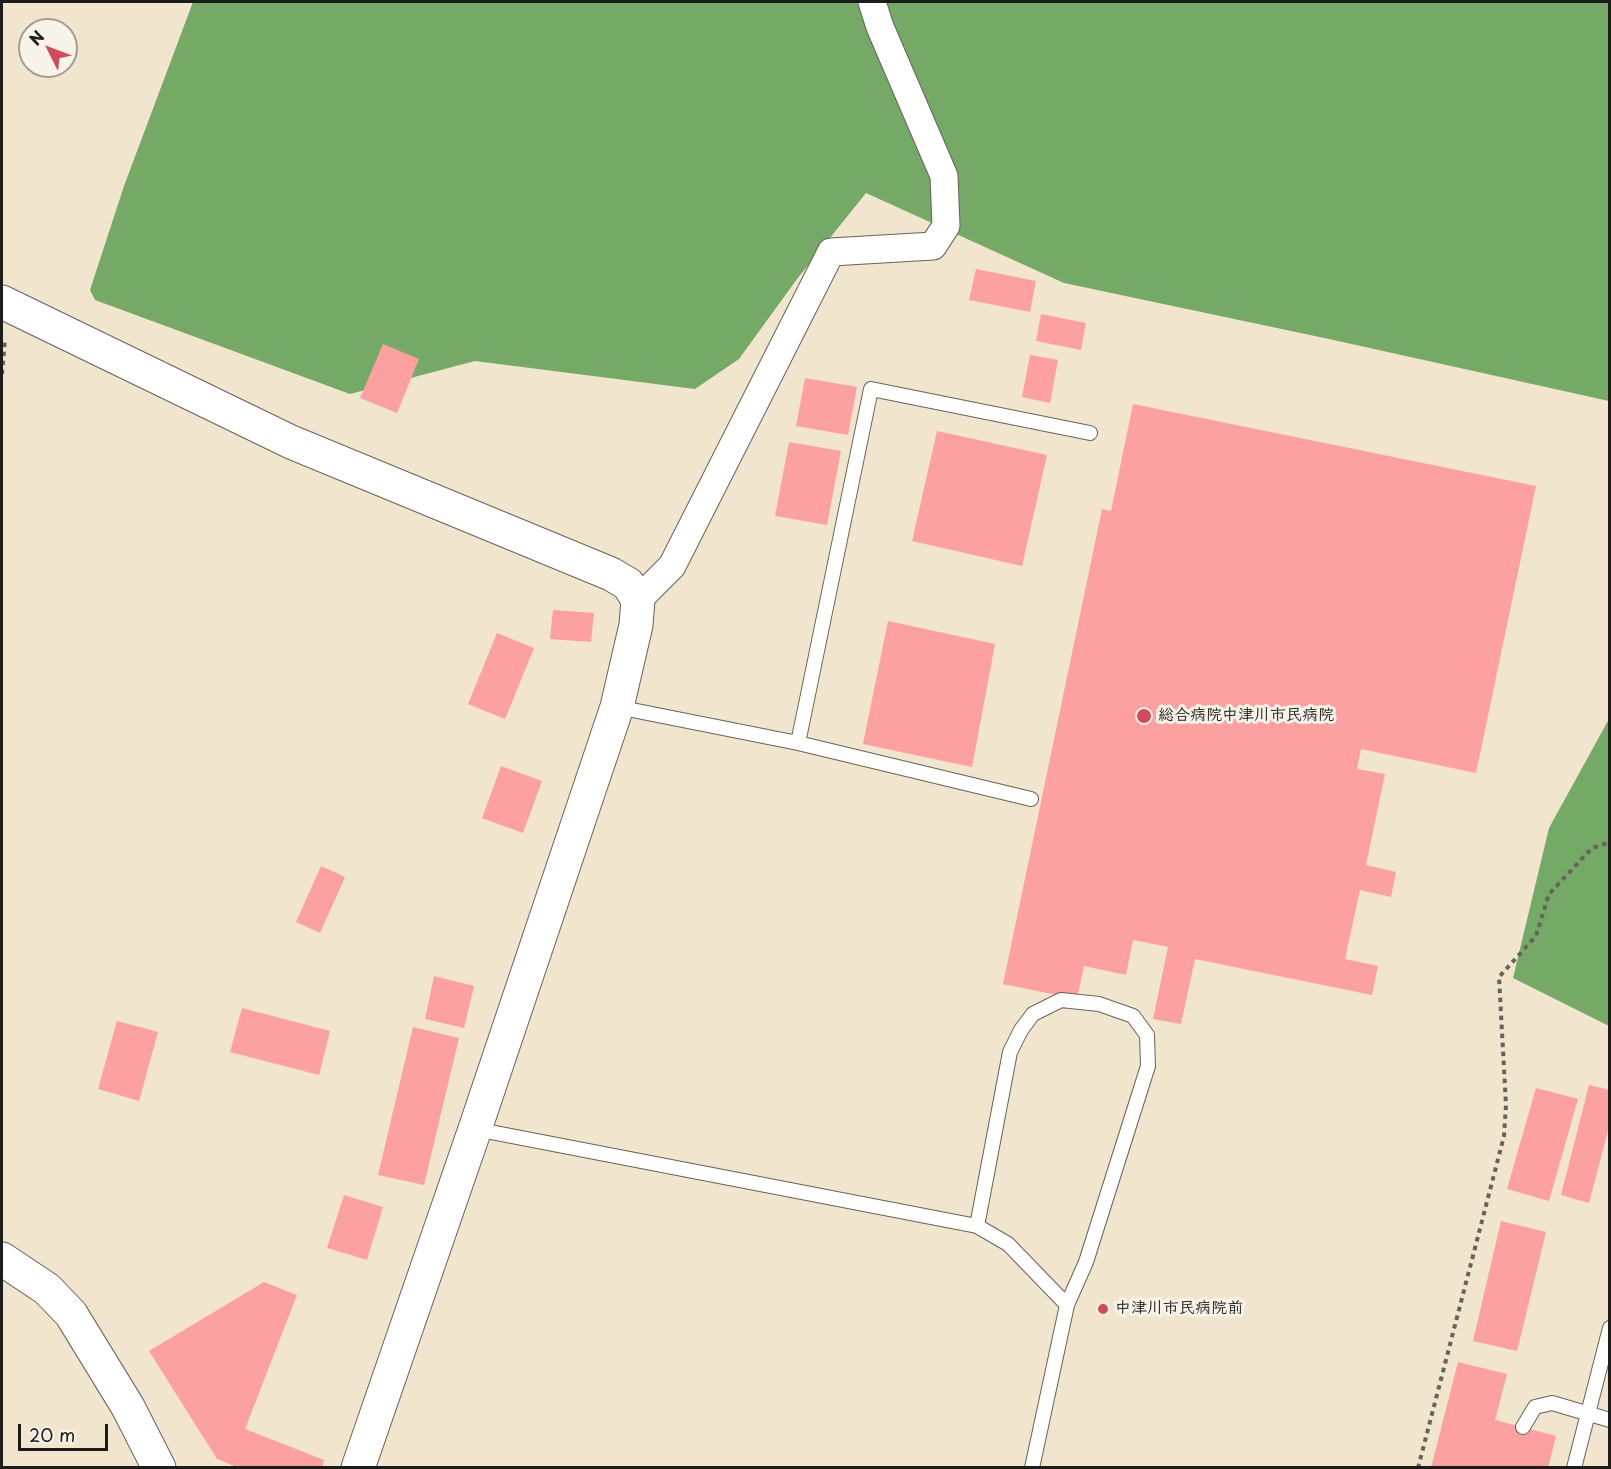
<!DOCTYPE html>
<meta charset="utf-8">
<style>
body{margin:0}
#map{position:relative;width:1611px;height:1469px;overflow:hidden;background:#f2e5ce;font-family:"Playpen Sans",sans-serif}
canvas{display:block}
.frame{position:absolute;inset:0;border:3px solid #1c1c1c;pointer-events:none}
.north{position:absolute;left:18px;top:18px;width:60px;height:60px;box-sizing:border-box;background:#f7f3e8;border:2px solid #9f9d96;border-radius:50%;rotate:312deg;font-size:16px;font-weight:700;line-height:24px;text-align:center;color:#1c1c1c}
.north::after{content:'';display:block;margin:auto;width:21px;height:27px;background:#d1495b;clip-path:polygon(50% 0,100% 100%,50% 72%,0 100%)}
.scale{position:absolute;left:18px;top:1424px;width:90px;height:27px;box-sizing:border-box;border:3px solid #1c1c1c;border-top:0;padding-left:8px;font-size:18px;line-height:21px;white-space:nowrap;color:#1c1c1c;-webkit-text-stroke:4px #f7f3e8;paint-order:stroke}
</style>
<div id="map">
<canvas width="1611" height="1469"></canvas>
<div class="frame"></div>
<div class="north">N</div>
<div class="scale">20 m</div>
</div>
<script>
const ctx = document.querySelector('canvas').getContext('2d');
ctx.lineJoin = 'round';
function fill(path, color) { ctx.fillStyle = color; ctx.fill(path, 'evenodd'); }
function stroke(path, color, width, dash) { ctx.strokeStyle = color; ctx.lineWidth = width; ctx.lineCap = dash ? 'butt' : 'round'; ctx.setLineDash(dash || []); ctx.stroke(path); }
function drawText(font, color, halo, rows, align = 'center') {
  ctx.font = font + ' "Playpen Sans","Klee One",sans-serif'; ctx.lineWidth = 6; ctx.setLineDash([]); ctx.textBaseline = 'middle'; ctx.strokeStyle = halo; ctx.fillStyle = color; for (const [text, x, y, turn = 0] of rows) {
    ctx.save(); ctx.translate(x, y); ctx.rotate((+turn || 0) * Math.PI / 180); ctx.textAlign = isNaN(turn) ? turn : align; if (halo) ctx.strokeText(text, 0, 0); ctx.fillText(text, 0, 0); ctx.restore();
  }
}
fill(new Path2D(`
 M193,2H1609V401L1329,339L1064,283L866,193L797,279L739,359L695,389L475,361L350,394L95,300L90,290L124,186Z
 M1609,719L1610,1026H1609L1513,978L1549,828Z`), '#74a966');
fill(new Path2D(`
 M976,269L1036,281L1030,312L969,300Z
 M1041,314L1086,323L1081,350L1036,341Z
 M383,344L419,359L397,413L360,398Z
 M1030,355L1058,360L1050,403L1022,397Z
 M805,378L857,387L848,435L796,426Z
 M1133,404L1536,486L1476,773L1361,749L1357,769L1385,774L1366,865L1396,872L1391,897L1360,890L1345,959L1378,966L1372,995L1195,959L1181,1024L1153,1019L1168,947L1133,940L1126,975L1084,966L1077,999L1003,984L1102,509L1111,511Z
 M937,431L1047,455L1022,566L912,541Z
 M789,442L841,451L827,525L775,516Z
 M553,610L594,613L591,642L550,639Z
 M888,621L995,644L972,767L863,744Z
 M497,633L534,648L505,719L468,704Z
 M501,766L542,781L523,833L482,818Z
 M321,866L345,877L320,933L296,922Z
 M434,976L474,986L464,1028L425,1019Z
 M242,1008L330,1031L319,1075L230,1052Z
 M117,1021L158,1032L139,1101L98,1089Z
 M413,1027L459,1038L424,1185L378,1175Z
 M1589,1085L1610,1090V1123L1589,1203L1561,1195Z
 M1536,1088L1578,1099L1549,1201L1507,1189Z
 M344,1195L383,1207L367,1260L327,1248Z
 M1501,1221L1546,1232L1517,1351L1473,1341Z
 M264,1282L297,1295L245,1429L324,1460L322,1468H239L217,1459L149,1351Z
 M1458,1362L1507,1374L1495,1420L1556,1436L1548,1468H1431Z`), '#fca0a0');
const service = new Path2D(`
 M617,707L798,743L1031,799
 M798,743L871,389L1090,433
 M475,1129L977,1226L1008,1244L1067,1305
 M977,1226L1010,1052L1021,1030L1033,1014L1061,1000L1099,1004L1133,1016L1147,1035L1148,1066L1086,1262L1067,1305L1032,1468
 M1523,1427L1535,1407L1552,1403L1610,1420
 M1574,1468L1610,1328`);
const minor = new Path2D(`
 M638,600L672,566L831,252L933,246L946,226L944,176L880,27L872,2`);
const tertiary = new Path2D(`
 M2,302L291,442L611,574L628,584L638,600L636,625L617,707L475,1129L358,1468
 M2,1259L47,1289L71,1314L128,1407L159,1468`);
stroke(service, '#67625a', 16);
stroke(minor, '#67625a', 29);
stroke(tertiary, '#67625a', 35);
stroke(new Path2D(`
 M2,374L5,339
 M1418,1468L1504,1136L1506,1105L1499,977L1536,936L1549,894L1592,848L1610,842`), '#67625a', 4, [4.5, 4.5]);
stroke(service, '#fff', 14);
stroke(minor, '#fff', 27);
stroke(tertiary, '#fff', 33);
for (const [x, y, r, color] of [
 [1144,716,8,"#d1495b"],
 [1103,1309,6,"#d1495b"]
]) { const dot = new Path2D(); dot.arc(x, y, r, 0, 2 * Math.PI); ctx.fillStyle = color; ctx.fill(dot); stroke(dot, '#f7f3e8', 2); }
drawText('bold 16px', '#1c1c1c', '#f7f3e8', [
 ["総合病院中津川市民病院",1158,716],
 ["中津川市民病院前",1115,1309]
], 'left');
</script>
